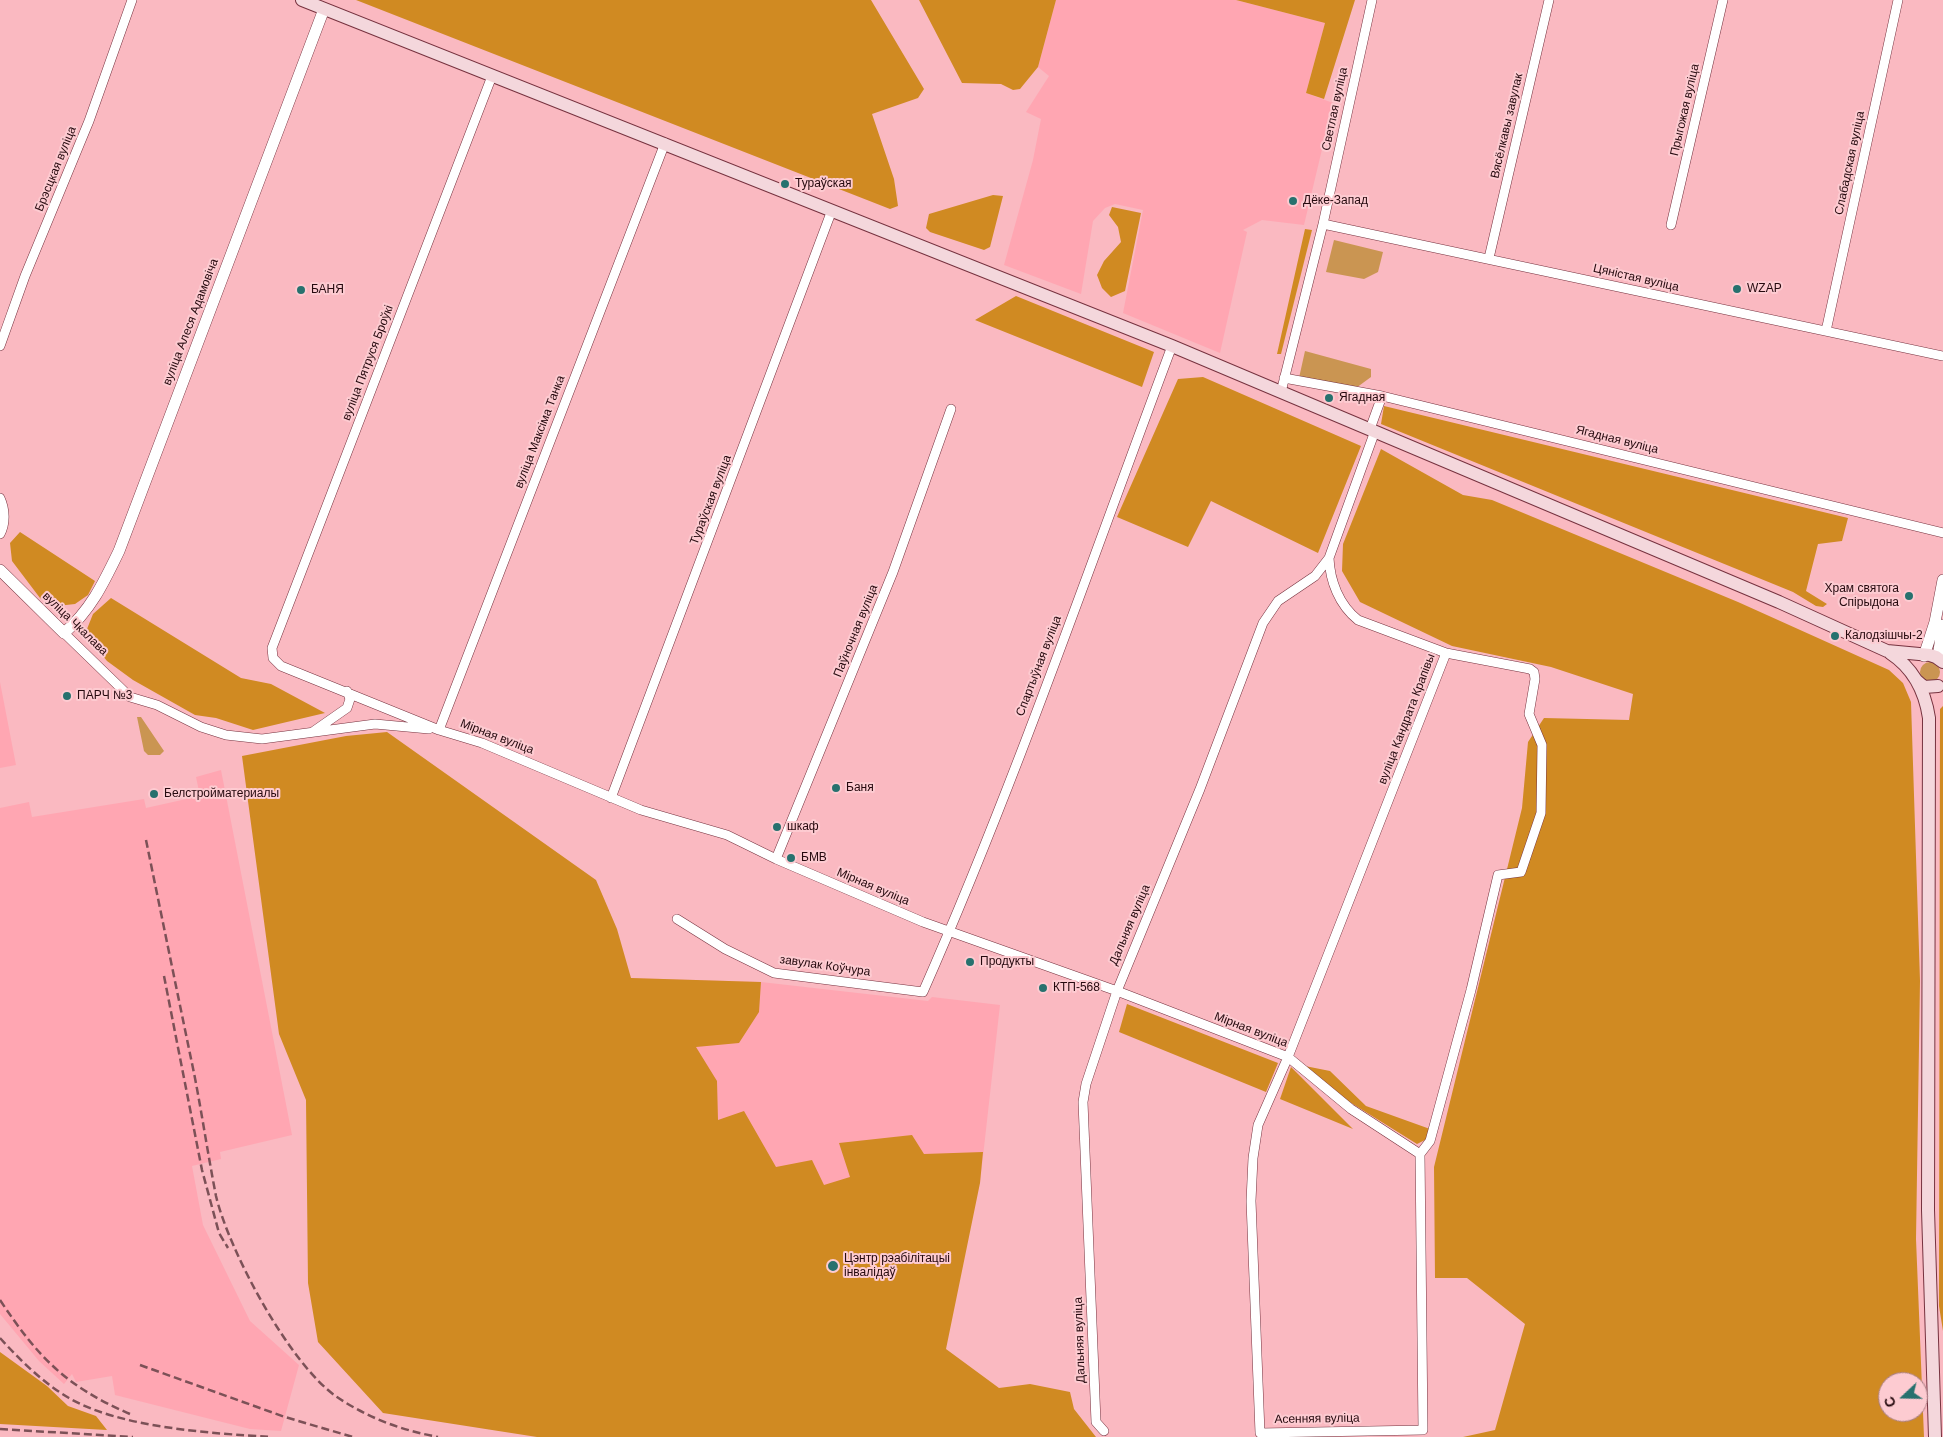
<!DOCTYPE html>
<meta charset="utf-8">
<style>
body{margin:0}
#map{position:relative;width:1943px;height:1437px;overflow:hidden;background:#fab9c1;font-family:Arial,sans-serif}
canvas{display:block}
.north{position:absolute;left:1878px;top:1372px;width:50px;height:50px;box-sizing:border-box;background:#fdcbd1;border:1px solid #a77d83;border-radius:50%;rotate:249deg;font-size:14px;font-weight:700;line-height:20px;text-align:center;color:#25090e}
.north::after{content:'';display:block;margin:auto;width:18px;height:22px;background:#27716e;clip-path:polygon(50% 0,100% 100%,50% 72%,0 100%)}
</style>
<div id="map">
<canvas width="1943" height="1437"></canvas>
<div class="north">С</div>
</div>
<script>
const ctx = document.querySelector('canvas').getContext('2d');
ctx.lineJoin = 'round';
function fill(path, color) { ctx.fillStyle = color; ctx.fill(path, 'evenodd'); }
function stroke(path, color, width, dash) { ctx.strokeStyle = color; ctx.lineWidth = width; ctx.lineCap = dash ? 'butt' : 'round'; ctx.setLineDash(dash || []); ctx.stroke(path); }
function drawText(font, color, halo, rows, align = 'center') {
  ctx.font = font + ' Arial,sans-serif'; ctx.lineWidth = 4; ctx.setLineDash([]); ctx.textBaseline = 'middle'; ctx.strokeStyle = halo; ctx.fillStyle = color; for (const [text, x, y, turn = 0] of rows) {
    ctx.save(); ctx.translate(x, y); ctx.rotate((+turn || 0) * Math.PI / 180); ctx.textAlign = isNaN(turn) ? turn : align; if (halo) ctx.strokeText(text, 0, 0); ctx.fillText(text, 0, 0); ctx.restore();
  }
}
fill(new Path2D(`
 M1056,0H1236L1325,23L1306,93L1333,103L1304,225L1262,220L1243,230L1247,232L1220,353L1123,313L1143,210L1115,204L1105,208L1093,221L1081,294L1004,265L1033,160L1041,119L1026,112L1049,76L1038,67Z
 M0,682L16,765L0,768Z
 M221,770L292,1135L220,1152L221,1159L192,1166L203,1225L250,1321L299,1365L281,1431L250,1429L115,1395L112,1376L76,1382L72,1374L64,1384L39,1361L0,1314V808L29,802L32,817L144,799L146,808L200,796L196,777Z
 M631,978L761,982L928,1001L932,997L1000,1005L980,1183L737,1406Z`), '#ffa6b2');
fill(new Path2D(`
 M1334,240L1383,252L1378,272L1364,279L1326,272Z
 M1305,351L1371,369V377L1356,388L1299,378Z
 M1920 672a10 10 0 1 1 20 0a10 10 0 1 1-20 0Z
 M141,717L164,751L160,755H148L144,751L137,717Z`), '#ca9552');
fill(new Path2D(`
 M356,0H871L924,89L918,98L872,114L894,179L898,206L890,209Z
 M919,0H1056L1038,67L1020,89L1013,90L1001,84L962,83Z
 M1236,0H1355L1324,99L1306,93L1325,23Z
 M993,195L1003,196L990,247L984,250L930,232L926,228L929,214Z
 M1112,207L1141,213L1125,291L1111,297L1102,288L1097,275L1104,261L1121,242L1118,227L1109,215Z
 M1305,229L1312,230L1281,354H1277Z
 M1016,296L1154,352L1142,387L975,320Z
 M1203,377L1361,446L1318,553L1211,501L1188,547L1117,517L1178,379Z
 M1384,406L1848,518L1842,541L1818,544L1806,591L1827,604L1823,607L1816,606L1793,592L1381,424Z
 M1381,449L1463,495L1492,500L1738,602L1889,670L1903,683L1911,702L1920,981L1916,1239L1924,1437H1463L1495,1430L1525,1324L1467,1278H1435L1434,1167L1522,808L1528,742L1544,718L1629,720L1633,694L1551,667L1452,646L1360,602L1342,571L1343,544ZM1888,1382H1918V1412H1888Z
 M20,532L95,581L88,595L75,604L57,606L40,598L12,561L10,543Z
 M111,598L241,678L271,684L325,713L253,730L216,718L195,715L133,680L107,661L85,634L93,614Z
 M1943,706V1331L1939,1306L1940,709Z
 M387,732L596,880L617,929L631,978L761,982L759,1012L739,1043L696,1047L717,1081L718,1120L744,1111L776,1167L812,1160L824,1185L850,1177L839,1143L912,1135L924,1154L983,1152L980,1183L946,1349L999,1388L1030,1384L1070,1392L1074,1409L1096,1437H537L383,1413L318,1342L308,1283L306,1100L279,1034L242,756L346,736Z
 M1127,1004L1278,1063L1266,1092L1119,1032Z
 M1305,1066L1330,1071L1366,1106L1430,1129L1427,1139L1417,1144L1348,1101Z
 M1291,1067L1353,1129L1280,1099Z
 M0,1352L47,1386L68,1406L96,1416L107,1430L0,1424Z`), '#d08a22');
const minor = new Path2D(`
 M492,76L272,648L273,658L281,666L439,730L482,743L641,810L727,835L776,859L923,922L1117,991L1288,1057L1351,1109L1420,1154
 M1323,224L1943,356
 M1671,225L1723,0
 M1489,258L1549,0
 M1826,331L1898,0
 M0,346L25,276L89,121L132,0
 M1284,378L1382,396L1943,533
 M1281,392L1323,224L1372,0
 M1370,429L1382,396
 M1375,431L1329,558C1330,581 1339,605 1358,620L1446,653L1530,669L1534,672L1535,679L1529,714L1542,745L1541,813L1521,872L1498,875L1471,990L1430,1141L1420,1154
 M0,498C5,509 6,523 0,534
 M64,633L130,697L157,705L201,727L226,735L262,739L375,724L429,729
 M439,730L665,143
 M314,731L347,708L350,699L347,691
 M611,798L832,210
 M776,859L893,572L951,409
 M677,919L725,949L774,973L923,992C1016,781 1091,562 1172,346
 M1420,1154L1423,1430L1260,1433L1251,1201L1253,1158L1258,1125L1288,1057L1446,653
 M1104,1431L1096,1422L1083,1102L1086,1084L1117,991L1200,789L1263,623L1278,601L1315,576L1329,558`);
const tertiary = new Path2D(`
 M0,570L64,633C91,610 104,582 119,551L324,9
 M1924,656L1935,622L1943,580
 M1941,660L1939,650L1943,625`);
const secondary = new Path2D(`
 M302,0L1172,346L1779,602L1887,651L1930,655L1936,657L1943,662
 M1890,653C1913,668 1925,691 1929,718L1928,1210L1935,1437
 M1916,680L1924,687L1938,686`);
stroke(minor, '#76323f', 10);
stroke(tertiary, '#76323f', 12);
stroke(secondary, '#76323f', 14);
stroke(minor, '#fff', 9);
stroke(tertiary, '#fff', 11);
stroke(secondary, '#f4d7dc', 12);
stroke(new Path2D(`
 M146,840C162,918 178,996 194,1073C202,1114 208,1155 216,1196C229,1251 290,1365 337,1397C368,1418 401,1430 438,1437
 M164,976L202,1170L219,1233L228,1248
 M0,1300C38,1357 65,1386 130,1414
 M0,1338C20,1360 43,1383 69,1398C121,1428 210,1433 270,1437
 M140,1365L285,1417L353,1437
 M0,1429L133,1437`), '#7c5157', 2.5, [8, 4]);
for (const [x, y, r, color] of [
 [785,184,5,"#27716e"],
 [1293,201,5,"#27716e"],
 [1737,289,5,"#27716e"],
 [301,290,5,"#27716e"],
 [1329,398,5,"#27716e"],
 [1909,596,5,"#27716e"],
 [1835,636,5,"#27716e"],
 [67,696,5,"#27716e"],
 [836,788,5,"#27716e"],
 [154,794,5,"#27716e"],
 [777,827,5,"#27716e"],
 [791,858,5,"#27716e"],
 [970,962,5,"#27716e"],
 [1043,988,5,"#27716e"],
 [833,1266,6,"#27716e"]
]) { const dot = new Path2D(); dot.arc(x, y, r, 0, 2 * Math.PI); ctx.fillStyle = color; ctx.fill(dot); stroke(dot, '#fdcbd1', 2); }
drawText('12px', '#25090e', '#fdcbd1', [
 ["Светлая вуліца",1335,109,-78],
 ["Прыгожая вуліца",1685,110,-77],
 ["Вясёлкавы завулак",1507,126,-77],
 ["Слабадская вуліца",1850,163,-78],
 ["Брэсцкая вуліца",56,169,-68],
 ["Цяністая вуліца",1636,278,13],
 ["вуліца Алеся Адамовіча",191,322,-69],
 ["вуліца Пятруся Броўкі",368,363,-69],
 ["вуліца Максіма Танка",540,432,-69],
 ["Ягадная вуліца",1617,440,14],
 ["Тураўская вуліца",711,500,-69],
 ["вуліца Чкалава",75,624,44],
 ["Паўночная вуліца",856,631,-68],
 ["Спартыўная вуліца",1039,666,-69],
 ["вуліца Кандрата Крапівы",1407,719,-69],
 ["Мірная вуліца",497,737,21],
 ["Мірная вуліца",873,887,23],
 ["Дальняя вуліца",1130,925,-67],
 ["завулак Коўчура",825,966,8],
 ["Мірная вуліца",1251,1030,21],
 ["Дальняя вуліца",1080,1340,-92],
 ["Асенняя вуліца",1317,1419,-1]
]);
drawText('12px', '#25090e', '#fdcbd1', [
 ["Тураўская",795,184],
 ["Дёке-Запад",1303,201],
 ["WZAP",1747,289],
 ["БАНЯ",311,290],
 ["Ягадная",1339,398],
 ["Храм святога",1899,589,"right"],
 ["Спірыдона",1899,603,"right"],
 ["Калодзішчы-2",1845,636],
 ["ПАРЧ №3",77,696],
 ["Баня",846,788],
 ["Белстройматериалы",164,794],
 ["шкаф",787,827],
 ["БМВ",801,858],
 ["Продукты",980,962],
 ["КТП-568",1053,988],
 ["Цэнтр рэабілітацыі",844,1259],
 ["інвалідаў",844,1273]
], 'left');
</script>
